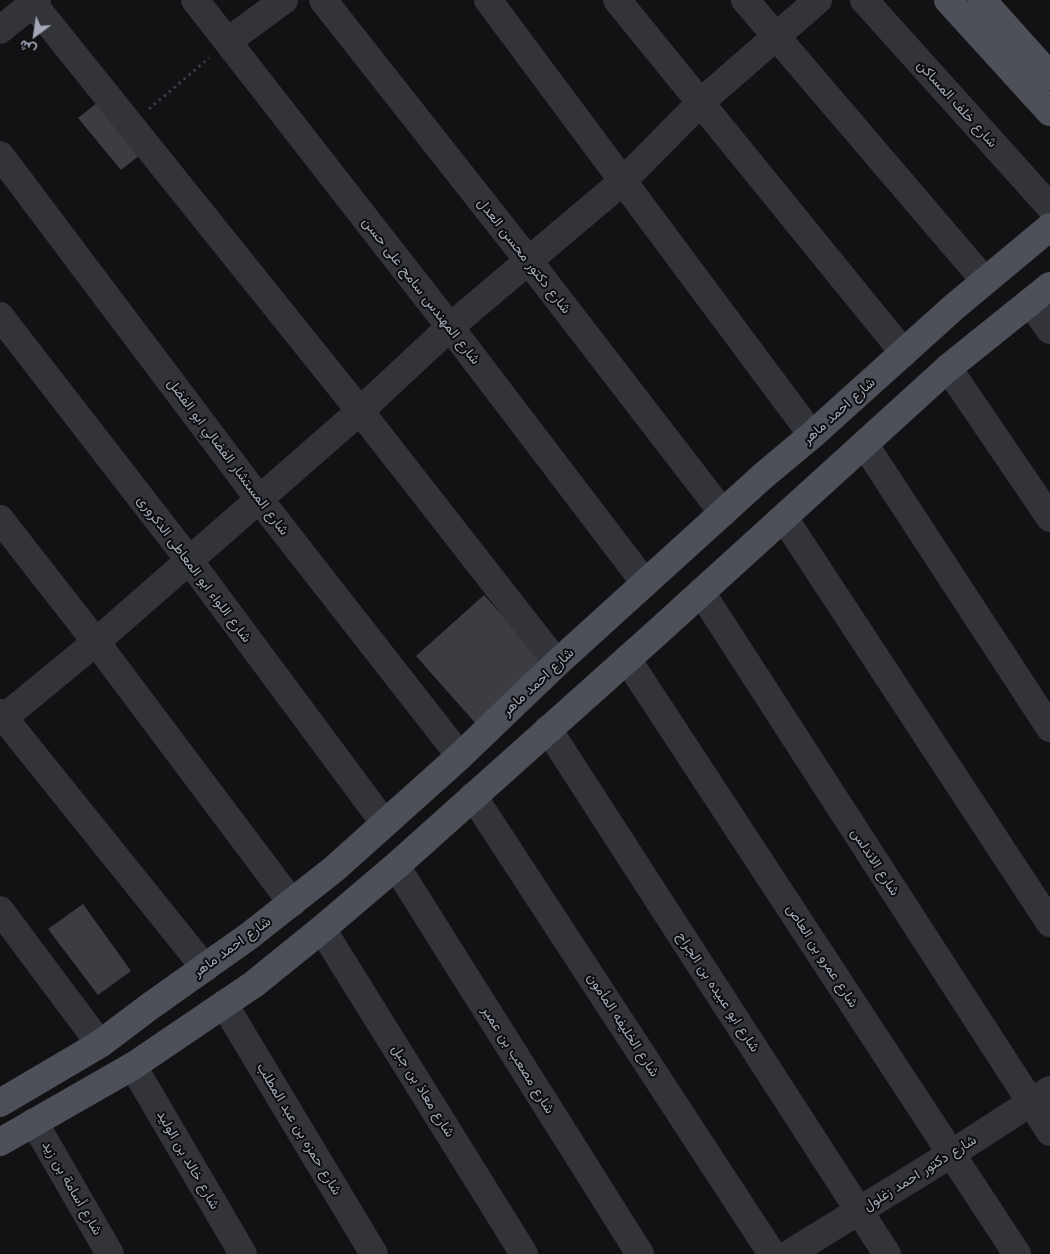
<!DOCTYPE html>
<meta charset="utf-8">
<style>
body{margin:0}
#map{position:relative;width:1050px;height:1254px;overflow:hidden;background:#121214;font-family:"Work Sans",Vazirmatn,sans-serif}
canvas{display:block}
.north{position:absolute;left:10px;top:10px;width:50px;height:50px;-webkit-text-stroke:4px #0d0d0f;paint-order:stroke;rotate:211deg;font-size:14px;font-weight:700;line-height:20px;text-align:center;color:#a2a8b6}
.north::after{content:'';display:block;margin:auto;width:18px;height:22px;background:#a2a8b6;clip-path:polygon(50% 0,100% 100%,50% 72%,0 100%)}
</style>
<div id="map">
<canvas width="1050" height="1254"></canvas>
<div class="north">ش</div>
</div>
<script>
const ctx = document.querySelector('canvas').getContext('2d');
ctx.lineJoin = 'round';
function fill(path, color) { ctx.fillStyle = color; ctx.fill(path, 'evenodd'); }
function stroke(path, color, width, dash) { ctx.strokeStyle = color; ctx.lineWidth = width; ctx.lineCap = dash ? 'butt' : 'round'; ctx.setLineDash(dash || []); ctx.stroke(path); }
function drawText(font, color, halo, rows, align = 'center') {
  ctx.font = font + ' "Work Sans",Vazirmatn,sans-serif'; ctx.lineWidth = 4; ctx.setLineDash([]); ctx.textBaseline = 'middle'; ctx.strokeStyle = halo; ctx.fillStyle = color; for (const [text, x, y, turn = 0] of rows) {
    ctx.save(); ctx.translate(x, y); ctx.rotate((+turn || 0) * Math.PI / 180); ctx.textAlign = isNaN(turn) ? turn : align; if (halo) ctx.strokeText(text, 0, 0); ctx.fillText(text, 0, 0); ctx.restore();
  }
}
fill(new Path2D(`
 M103,98L145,151L121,170L78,118Z
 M484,595L546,664L477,725L416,656Z
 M83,904L131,971L98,995L48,929Z`), '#3c3d42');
stroke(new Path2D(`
 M149,109L209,58`), '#393b40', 3, [2.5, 4]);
stroke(new Path2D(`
 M30,0L360,411L557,663
 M195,0L450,327L645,583
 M323,0L528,260L723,513
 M488,0L812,435
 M617,0L904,353
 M745,0L985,281
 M864,0L1050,207
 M0,30L37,0
 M228,41L284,0
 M0,155L259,499L460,756
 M1030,302L1050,330
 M0,316L189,560L385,824
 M948,368L1050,518
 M865,445L1050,728
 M784,518L1050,923
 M0,519L96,642L292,903
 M701,592L1050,1132
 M627,659L1017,1254
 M0,713L205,968
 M0,721L96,642L360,411L450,327L623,181L701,102L818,0
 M548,729L887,1254
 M473,796L772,1254
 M396,866L640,1254
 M0,910L100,1044
 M322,929L524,1254
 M224,1004L374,1254
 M133,1066L243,1254
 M34,1122L110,1254
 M789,1254L951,1154L1050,1090`), '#333439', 28);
stroke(new Path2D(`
 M948,0L1050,112
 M982,0L1050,76
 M0,1103L100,1044L149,1007L249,936L334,869L460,756L557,663L763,476L812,435L954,307L1050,227
 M0,1142L133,1066L254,984L322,929L396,866L651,638L948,368L1050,286`), '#4e5059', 28);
drawText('14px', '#a2a8b6', '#0d0d0f', [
 ["شارع خلف المساكن",957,104,48],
 ["شارع دكتور محسن العدل",524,256,52],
 ["شارع المهندس سامح على حسن",421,291,52],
 ["شارع احمد ماهر",839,411,-42],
 ["شارع المستشار الفضالي ابو الفضل",228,457,53],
 ["شارع اللواء ابو المعاطى الدكرورى",194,569,53],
 ["شارع احمد ماهر",538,682,-43],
 ["شارع الاندلس",875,862,57],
 ["شارع احمد ماهر",232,947,-36],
 ["شارع عمرو بن العاص",822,956,57],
 ["شارع ابو عبيده بن الجراح",718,992,57],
 ["شارع الخليفه المأمون",623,1025,57],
 ["شارع مصعب بن عمير",518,1060,58],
 ["شارع معاذ بن جبل",423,1091,58],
 ["شارع حمزه بن عبد المطلب",299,1129,59],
 ["شارع خالد بن الوليد",188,1160,60],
 ["شارع دكتور احمد زغلول",920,1173,-32],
 ["شارع أسامة بن زيد",72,1188,60]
]);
</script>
